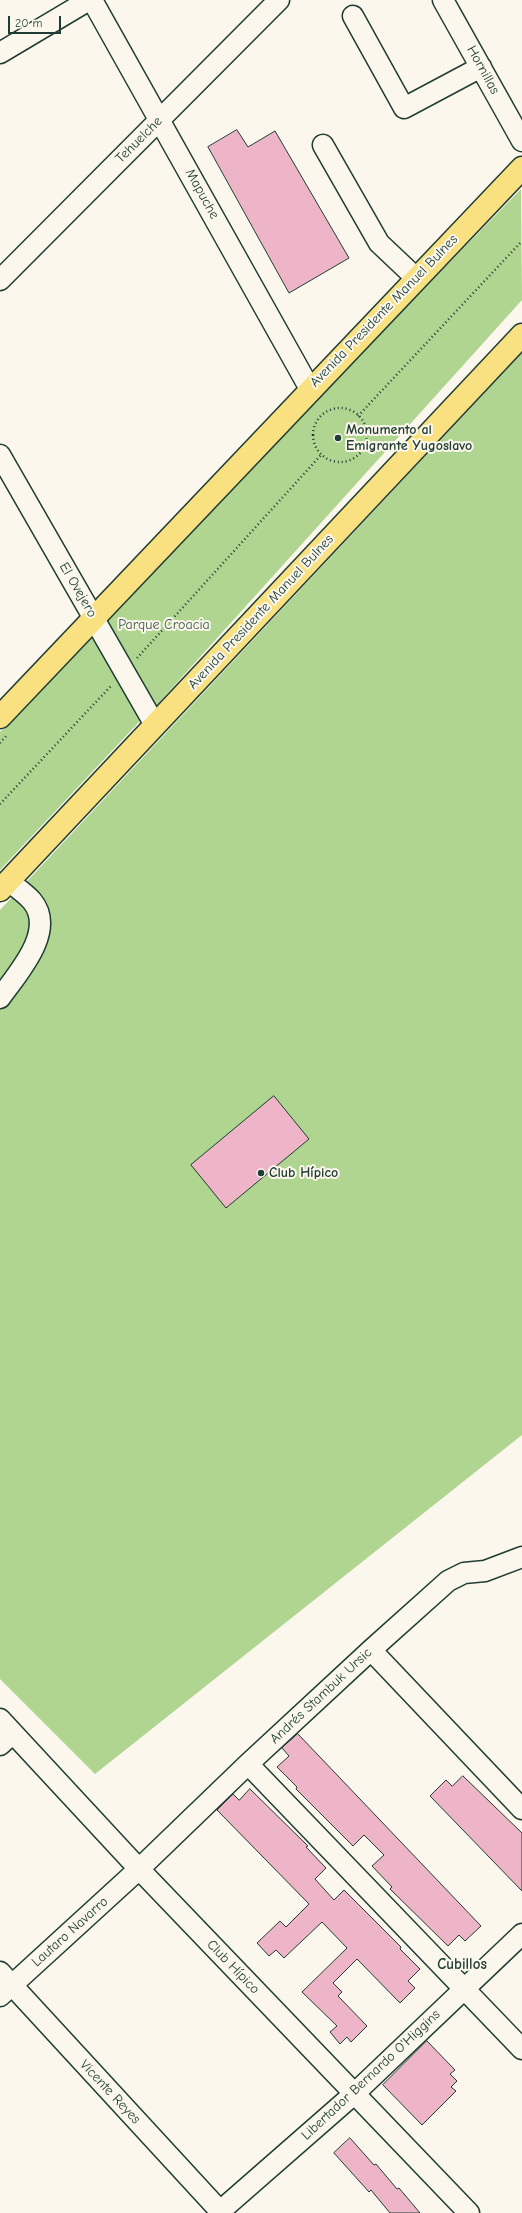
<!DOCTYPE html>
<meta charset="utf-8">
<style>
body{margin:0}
#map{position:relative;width:522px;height:2213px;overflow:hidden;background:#fbf7ec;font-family:"Comic Neue",sans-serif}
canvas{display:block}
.scale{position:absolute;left:8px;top:16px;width:53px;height:18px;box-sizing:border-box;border:2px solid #1f3d34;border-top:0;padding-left:5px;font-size:12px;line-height:14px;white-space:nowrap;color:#1f3d34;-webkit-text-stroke:3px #fbf7ec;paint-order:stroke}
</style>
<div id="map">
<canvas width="522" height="2213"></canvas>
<div class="scale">20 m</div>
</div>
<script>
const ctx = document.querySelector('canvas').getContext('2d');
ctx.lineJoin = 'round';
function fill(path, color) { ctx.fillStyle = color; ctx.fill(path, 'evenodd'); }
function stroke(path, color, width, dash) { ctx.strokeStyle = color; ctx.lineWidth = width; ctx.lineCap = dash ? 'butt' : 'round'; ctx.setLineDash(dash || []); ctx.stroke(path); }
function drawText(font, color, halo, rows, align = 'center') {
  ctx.font = font + ' "Comic Neue",sans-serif'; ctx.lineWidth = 4; ctx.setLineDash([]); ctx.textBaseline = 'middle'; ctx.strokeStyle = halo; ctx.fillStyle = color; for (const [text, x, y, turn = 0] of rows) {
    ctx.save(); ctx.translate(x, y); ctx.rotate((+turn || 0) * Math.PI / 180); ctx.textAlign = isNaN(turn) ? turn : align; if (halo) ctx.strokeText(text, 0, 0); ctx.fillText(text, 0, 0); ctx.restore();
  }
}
fill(new Path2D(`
 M521,189L522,300L154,708L102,620Z
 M522,353V1435L95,1774L0,1679V910Z
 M92,634L140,721L0,870V732Z`), '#b0d591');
const building = new Path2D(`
 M237,130L248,147L275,131L349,258L289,293L208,147Z
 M274,1096L309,1139L226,1208L191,1165Z
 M298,1734L481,1926L465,1941L459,1935L448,1946L390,1889L392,1887L372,1866L384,1855L364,1835L353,1846L296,1789L297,1787L277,1767L289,1756L282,1748Z
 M463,1776L522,1833V1891L430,1796L446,1780L452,1786Z
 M250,1789L308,1846L306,1847L326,1868L315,1879L334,1900L344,1890L401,1947L400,1949L420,1969L408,1981L415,1988L400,2003L357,1959L333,1983L342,1992L338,1996L367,2026L351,2042L347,2037L340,2044L330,2032L337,2026L302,1992L347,1948L322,1922L284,1958L276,1950L269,1956L257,1943L280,1921L286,1927L309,1904L217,1810L233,1794L239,1800Z
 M427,2041L455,2070L450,2074L457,2081L451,2087L456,2091L422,2125L383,2085Z
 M350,2138L374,2165L376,2164L397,2189L399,2188L420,2213H390L371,2190L369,2192L334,2153Z`);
fill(building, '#eeb5c8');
stroke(building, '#1f3d34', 1);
const minor = new Path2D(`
 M92,0L310,389
 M443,0L522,141
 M353,16L404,108L481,67
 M0,53L89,0
 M323,145L379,243L416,278
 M0,280L279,0
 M0,455L155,725
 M0,998C17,974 57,931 32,901C26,894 16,887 8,881
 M371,1650L522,1809
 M0,1719L139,1869L469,2213
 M0,1745L13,1733
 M248,1764L522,2049
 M0,1972L220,2211
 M0,1996L139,1869L248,1764L371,1650L448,1581L464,1573L485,1571L522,1557
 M218,2213L354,2094L522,1934`);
const major = new Path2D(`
 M0,717L522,168
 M0,890L522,335`);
stroke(minor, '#1f3d34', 23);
stroke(major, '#1f3d34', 25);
stroke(new Path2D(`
 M313 435a27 27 0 1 1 54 0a27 27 0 1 1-54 0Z
 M358,416L522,241
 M137,658L321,455
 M0,743L7,735
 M0,804L111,686`), '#1f3d34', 2.5, [1, 3]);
stroke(minor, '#fbf7ec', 20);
stroke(major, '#f9e181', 22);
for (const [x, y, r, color] of [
 [338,438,4,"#1f3d34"],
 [261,1173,4,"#1f3d34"]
]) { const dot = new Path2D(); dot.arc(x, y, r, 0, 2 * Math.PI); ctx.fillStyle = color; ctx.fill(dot); stroke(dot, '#fbf7ec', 1.5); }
drawText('14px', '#1f3d34', '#fbf7ec', [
 ["Hornillas",483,70,61],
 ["Tehuelche",139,140,-45],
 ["Mapuche",202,194,61],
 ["Avenida Presidente Manuel Bulnes",384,311,-46],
 ["El Ovejero",78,590,60],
 ["Avenida Presidente Manuel Bulnes",261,612,-47],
 ["Andrés Stambuk Ursic",321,1696,-43],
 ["Lautaro Navarro",70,1932,-42],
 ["Club Hípico",233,1967,46],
 ["Libertador Bernardo O'Higgins",371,2075,-43],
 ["Vicente Reyes",110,2092,47]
]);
drawText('bold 14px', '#1f3d34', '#fbf7ec', [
 ["Monumento al",346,430],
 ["Emigrante Yugoslavo",346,446],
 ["Club Hípico",269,1173]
], 'left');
drawText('14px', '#3c5b47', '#fbf7ec', [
 ["Parque Croacia",164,625]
]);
drawText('bold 15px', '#1f3d34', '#fbf7ec', [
 ["Cubillos",462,1965]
]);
</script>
